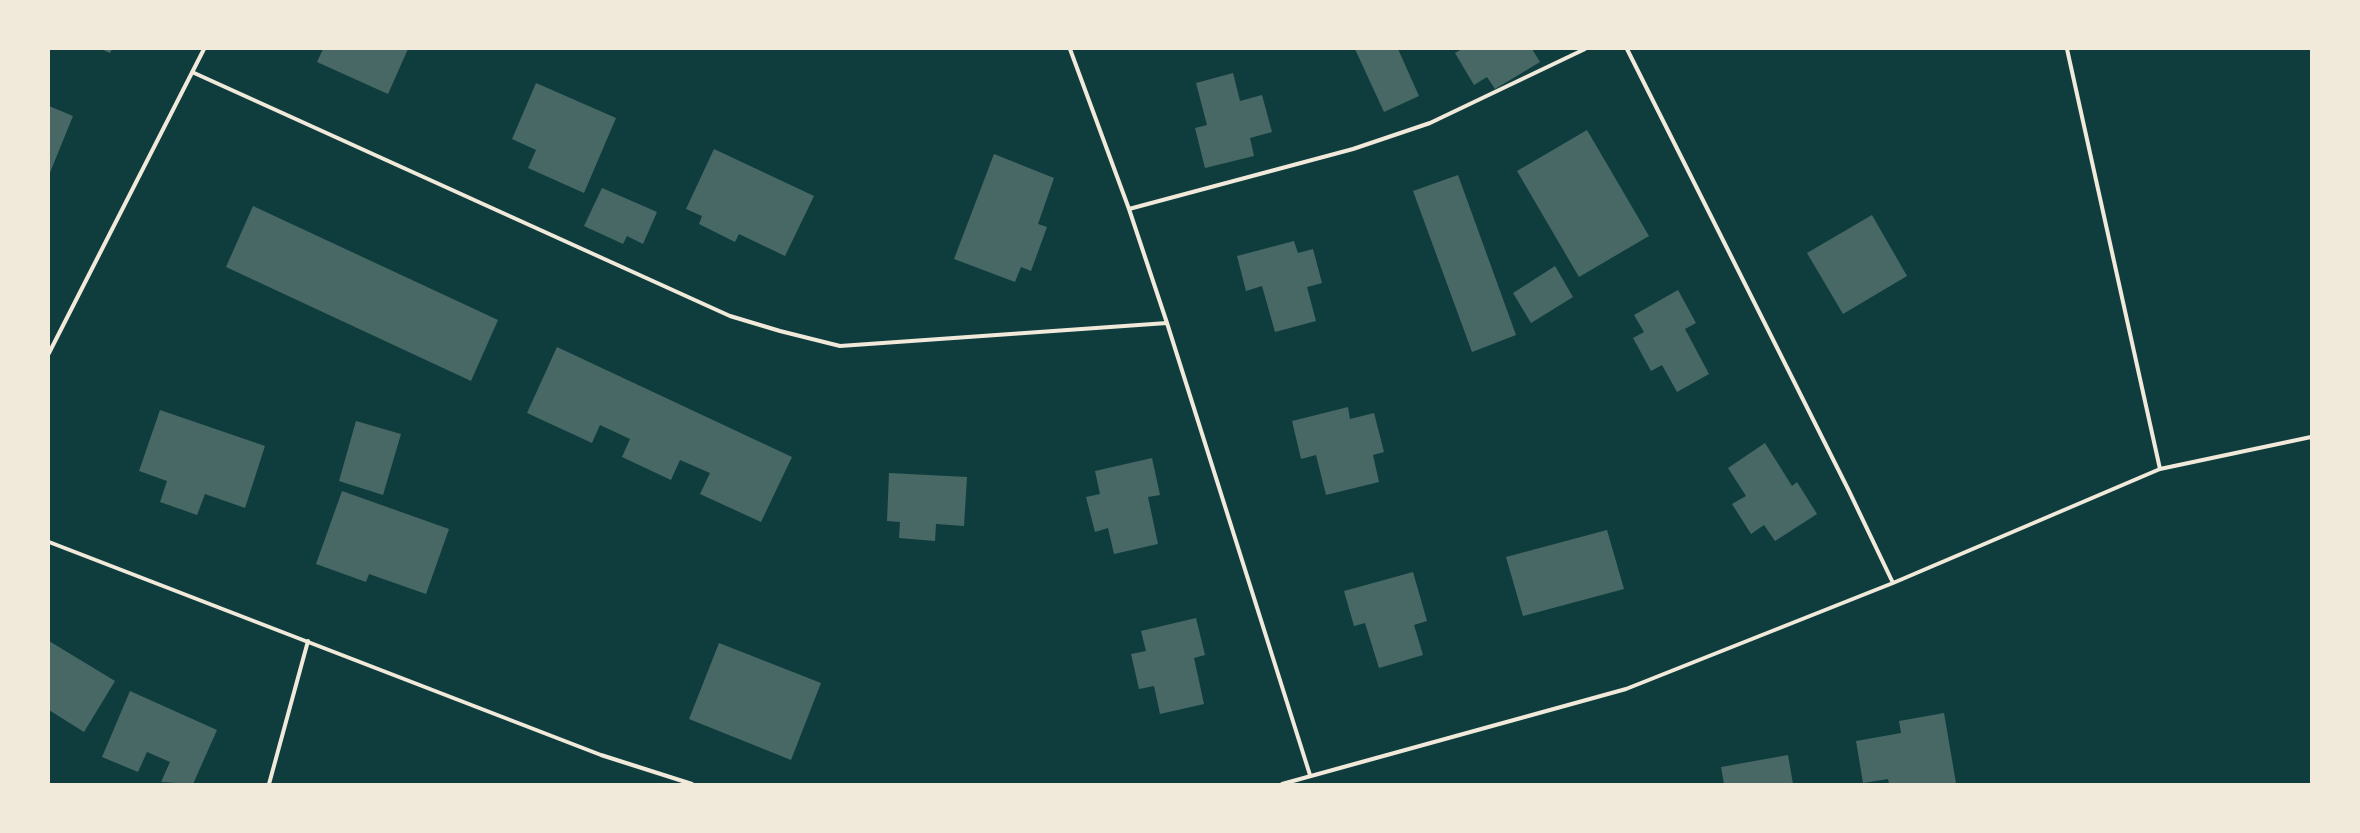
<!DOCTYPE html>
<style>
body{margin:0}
#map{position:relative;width:2360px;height:833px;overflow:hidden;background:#0f3d3e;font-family:Karla,sans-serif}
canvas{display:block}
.frame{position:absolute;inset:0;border:50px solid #f1e9da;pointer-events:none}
</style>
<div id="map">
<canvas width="2360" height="833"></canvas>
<div class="frame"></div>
</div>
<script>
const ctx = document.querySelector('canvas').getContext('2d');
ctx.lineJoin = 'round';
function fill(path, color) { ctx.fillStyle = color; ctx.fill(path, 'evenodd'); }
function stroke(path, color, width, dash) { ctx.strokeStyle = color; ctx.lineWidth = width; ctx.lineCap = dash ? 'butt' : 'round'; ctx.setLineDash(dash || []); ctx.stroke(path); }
fill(new Path2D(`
 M101,49H112L110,53Z
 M323,49H408L388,94L317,62Z
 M1355,49H1398L1419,96L1384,112Z
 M1462,49H1532L1540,62L1495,89L1487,77L1474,85L1455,53Z
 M1233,73L1240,101L1262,95L1272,132L1250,138L1254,156L1205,168L1195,128L1207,125L1196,83Z
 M536,83L616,118L584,193L528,168L536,150L512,139Z
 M49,106L73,116L49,175Z
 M1587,130L1649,236L1579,277L1517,171Z
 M714,149L814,196L785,256L739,234L735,242L699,224L702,216L686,209Z
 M994,154L1054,178L1038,224L1047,227L1031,271L1021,267L1015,282L954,259Z
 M1458,175L1516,335L1472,352L1413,191Z
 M602,188L657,212L643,244L627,236L623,244L584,226Z
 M253,206L498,320L471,381L226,267Z
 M1872,215L1907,276L1843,314L1807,253Z
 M1294,241L1298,253L1313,249L1322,283L1307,287L1316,321L1275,332L1262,286L1246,291L1237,256Z
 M1555,266L1573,297L1531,323L1513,293Z
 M1678,290L1696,323L1685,329L1709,374L1677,392L1662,365L1651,371L1633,338L1644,332L1634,315Z
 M557,347L792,457L761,522L700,494L710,473L680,460L671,480L622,457L630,439L600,425L592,443L527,413Z
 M1348,407L1350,419L1374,413L1384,452L1373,455L1379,482L1326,495L1316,455L1301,459L1292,421Z
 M160,410L265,446L245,508L205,494L197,515L160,502L167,481L139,471Z
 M356,421L401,434L383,495L339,481Z
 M1765,443L1792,486L1797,482L1817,514L1775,541L1764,525L1751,534L1732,504L1746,496L1728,468Z
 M1152,458L1160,495L1148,497L1158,544L1114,554L1108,528L1095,532L1086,497L1100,494L1095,471Z
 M889,473L967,477L964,526L936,524L935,541L899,538L900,522L887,521Z
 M342,491L449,529L426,594L369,574L366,582L316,564Z
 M1607,530L1624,589L1523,616L1506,557Z
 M1413,572L1427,621L1414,625L1423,655L1379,668L1365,623L1354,626L1344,591Z
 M1196,618L1205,655L1194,658L1204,704L1160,714L1154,686L1139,689L1131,654L1146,651L1141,631Z
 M49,641L115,681L84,732L49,710Z
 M719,643L821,683L791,760L689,719Z
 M130,691L217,730L193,784L161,782L170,762L147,752L138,772L102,757Z
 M1944,713L1956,783L1889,784L1888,779L1863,783L1856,741L1901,733L1899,721Z
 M1788,755L1793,784H1724L1721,767Z`), '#486865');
stroke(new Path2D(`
 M1070,49L1129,209L1167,323L1310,775
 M1627,49L1849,491L1893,583
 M2067,49L2160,469
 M192,72L730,316L780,331L840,346L1167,323
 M1129,209L1353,149L1430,123L1585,49
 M49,353L204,49
 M49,542L601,755L692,784
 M269,784L308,641
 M1282,784L1626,689L1893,583L2160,469L2311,437`), '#f1e9da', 4);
</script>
